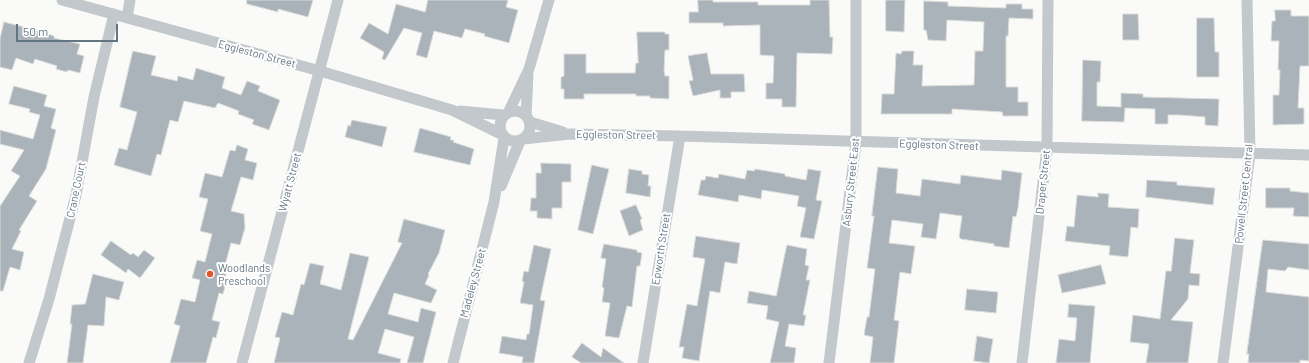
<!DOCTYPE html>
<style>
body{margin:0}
#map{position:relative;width:1309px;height:363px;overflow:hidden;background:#fafaf8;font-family:Barlow,sans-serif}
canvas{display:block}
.scale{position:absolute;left:16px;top:24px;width:102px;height:18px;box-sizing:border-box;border:2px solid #657683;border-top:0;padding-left:5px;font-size:12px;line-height:14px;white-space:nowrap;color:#657683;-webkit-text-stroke:3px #fff;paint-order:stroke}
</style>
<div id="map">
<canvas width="1309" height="363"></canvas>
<div class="scale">50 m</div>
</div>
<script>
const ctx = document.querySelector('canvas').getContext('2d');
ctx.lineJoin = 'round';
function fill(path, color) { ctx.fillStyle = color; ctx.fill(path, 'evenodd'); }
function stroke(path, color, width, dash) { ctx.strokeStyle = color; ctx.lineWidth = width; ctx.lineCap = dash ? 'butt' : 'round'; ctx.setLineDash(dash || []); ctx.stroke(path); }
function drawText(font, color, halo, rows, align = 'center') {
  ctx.font = font + ' Barlow,sans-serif'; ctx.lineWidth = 4; ctx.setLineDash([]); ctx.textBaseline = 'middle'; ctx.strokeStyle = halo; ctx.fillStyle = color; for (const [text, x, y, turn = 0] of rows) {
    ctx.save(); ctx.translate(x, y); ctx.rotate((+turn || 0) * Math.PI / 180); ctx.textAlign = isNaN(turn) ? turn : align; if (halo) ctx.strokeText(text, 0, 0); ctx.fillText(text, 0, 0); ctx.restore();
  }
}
const building = new Path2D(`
 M247,0H313L308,17L278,9V12L247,4Z
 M428,0H508L506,7L518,10L509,43L484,36L485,34L465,29L462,38L434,31L427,58L416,55L422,33L404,28L385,60L382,59L384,52L360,38L369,23L388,34L396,4L425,12Z
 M698,0H713V2H758V5H810V0H829L830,37H833L832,54L797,53L796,107H782V99H766V83H773L774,56L760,55V25L723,26V23H689V12H698Z
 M886,0H905L904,32L886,31Z
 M924,1L948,2V6L1006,8V4H1022V9H1033V19L1009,18L1008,36H1006V87H1018V102H1028V116H1003L1002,112L952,109V114H881L882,94H894L896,53L901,54L902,51H914L913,65H923L922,86L974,85L975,51H983L984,22L947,20L946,41L928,40L926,30H924Z
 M1275,10H1291V16H1309V66H1300L1298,108H1304V124L1273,125V95H1279L1280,70H1278L1279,41H1271L1272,21H1275Z
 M1123,14H1138L1139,40H1123Z
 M1197,18H1214L1215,52H1219V77H1197Z
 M4,22L36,30L54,36V38L80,44L77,54L84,56L80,73L68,70L67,72L56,69L57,66L35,59L33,64L16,58L12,70L0,67V39Z
 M637,32H665V34H669V50H665L664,71L665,76H669V99L650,98V96H636V94H584V99H564V89H561V77L564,76V54H586V73H635L636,63H638Z
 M133,51L156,56L151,75L177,81L178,76L193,80L196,68L225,77L222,88L241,95L247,81L260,86L258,91L280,100L269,130L252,124L254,120L238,114L239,111L218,103L215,108L184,101L178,122L170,120L161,155L157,154L151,176L114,165L119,148L127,150L137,112L120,107Z
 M707,53L711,74H744L745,92H731V98H720V90L693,96L689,81L693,80L688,56Z
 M1083,60L1101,61L1100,82H1097V106L1121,107V93L1143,94V97L1219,99L1218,126L1205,125V117L1180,115H1168V124H1155V109L1125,108L1124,122L1082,121Z
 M14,86L47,95L44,106L56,109L51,128L56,130L46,169L29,196L37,201L19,230L21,231L12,249L24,252L20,270L10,267L3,291H0V206L20,176L11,171L24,150L0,144V130L33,139L40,115L29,112L30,109L9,104Z
 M352,120L387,127L382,147L345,137L348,125L350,126Z
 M420,128L451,137L450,140H454L453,142L474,149L470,165L414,152Z
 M237,145L248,149L245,160L257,163L253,180L241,177L231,211L244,214L245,228L240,245L231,243L224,269L227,270L225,279H227L223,294L219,293L212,320L220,322L216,338L213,337L206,363H170L180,326L174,324L181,299L195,302L200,280L192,278L197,260L205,262L212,234L200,231L208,199L199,197L205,173L222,177L230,150L235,151Z
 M541,163L571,164V182H562V208H552V219L537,218V211H530L531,198H536V173H541Z
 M592,165L609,169L593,234L578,230Z
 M878,167L898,169L896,193L920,196L922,179L960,184L961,175L1001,180L1002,170L1022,173L1018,208L1016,217L1013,216L1009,248L994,246V244L961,239L959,237L962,216L940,213L936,239L921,237L923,224L892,220L889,243L915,246L911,274L900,272L894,320L899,321L894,363H870L873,337L864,335L867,317H869L875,269L867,268L874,216H872Z
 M629,169L642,171V174L649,175L648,186H651L650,197L626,193Z
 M755,169L785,174V176L806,180L808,169L821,171L816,200L822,201L814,239L800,237L806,208L797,206L799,196L762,190L761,199L739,195L738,202L698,195L701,180H705L706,176L718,178L719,174L745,179L747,170L754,171Z
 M1147,180L1177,182V185L1215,188L1213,205L1146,197Z
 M1266,188H1290V191L1309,193V217L1293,216L1294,208H1266Z
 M1098,193L1109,194L1108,207L1139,209L1138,228L1131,227L1128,257L1109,255L1110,246L1065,241L1067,226L1074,227L1077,195L1098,197Z
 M636,205L642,219L640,220L643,230L629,236L620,211Z
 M404,219L445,230L439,253L428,274L429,275L425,284L437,290L431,303L394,293L388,314L418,322L421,308L436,312L423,363H407L414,337L385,329L378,353L401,359L400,363H274L280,338L275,337L282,312L293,315L301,284L304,285L310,263L324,266L320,284L341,290L350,253L369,257L348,339L353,340L402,243L398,242Z
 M696,236L740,243L737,264L725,262L720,293L710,291L699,361L682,358L684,347H679L687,304L697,306L705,259L693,257Z
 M1175,238L1194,240L1190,273L1200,274L1199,286L1189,285L1188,299L1171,320L1193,322L1188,363H1146L1149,344L1130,342L1133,315L1160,319L1166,271H1171Z
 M1263,240L1309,244V270L1288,267L1285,271L1268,269L1266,292L1309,297V361L1300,360V363H1248L1249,354H1247Z
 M111,241L131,255L133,253L138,257L144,250L155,258L140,278L128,269L126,273L101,255Z
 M604,244L637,250V252L642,253L640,266H637L632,307L627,306L619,338L605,336L610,303L602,302L604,288L602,287L606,259L601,258Z
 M534,245L551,249L540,300L545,301L534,363H522L523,357L499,353L502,336L526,340L527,334H529L533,305L520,303L524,282L522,281L524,271L528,272Z
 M787,245L807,249L805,265L809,266L806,280H810L803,315H806L804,326L789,324L785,346L796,348L794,363H770L779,322L766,319L768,306L747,303L749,291L776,296Z
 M1101,265L1106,284L1062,293L1058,275Z
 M93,274L124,282L119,300L106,297L104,326L88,325L83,363H67L72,324H70L72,305L85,304Z
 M967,289L998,292L996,313L965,310Z
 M1069,304L1095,306L1090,363H1056L1059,339L1075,341L1077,318L1068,317Z
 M977,336L993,339L989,363L974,361Z
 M582,343L601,357L603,348L624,363H581L572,357Z`);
fill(building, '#aab3b9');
stroke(building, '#dcdcda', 1);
stroke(new Path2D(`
 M62,0L320,71L452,110L501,134
 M127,18L130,0
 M500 126a15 15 0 1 1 30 0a15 15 0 1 1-30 0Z
 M460,111L503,115
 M509,111L529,69L549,0
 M526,116L528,75
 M530,122L563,132
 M523,139L570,134L680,136L1309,155
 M501,186L520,141
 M29,363L49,299L76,195L94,97L114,14
 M242,363L338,0
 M453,363L494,202L504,138
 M643,363L680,136
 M829,363L856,142V0
 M1022,363L1047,148L1048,0
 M1223,363L1250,154L1247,0`), '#c3c8cc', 11);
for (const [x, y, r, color] of [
 [210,274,4,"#e4572e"]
]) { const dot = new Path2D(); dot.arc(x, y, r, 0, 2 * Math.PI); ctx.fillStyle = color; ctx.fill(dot); stroke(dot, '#fff', 1.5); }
drawText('11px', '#657683', '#fff', [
 ["Eggleston Street",257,54,15],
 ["Eggleston Street",616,135,1],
 ["Eggleston Street",939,145,2],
 ["Wyatt Street",290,182,-75],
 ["Asbury Street East",851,182,-84],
 ["Draper Street",1043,182,-84],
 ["Crane Court",76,190,-78],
 ["Powell Street Central",1244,194,-84],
 ["Epworth Street",661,249,-81],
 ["Madeley Street",473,283,-75]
]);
drawText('11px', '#657683', '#fff', [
 ["Woodlands",218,268],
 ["Preschool",218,281]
], 'left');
</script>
